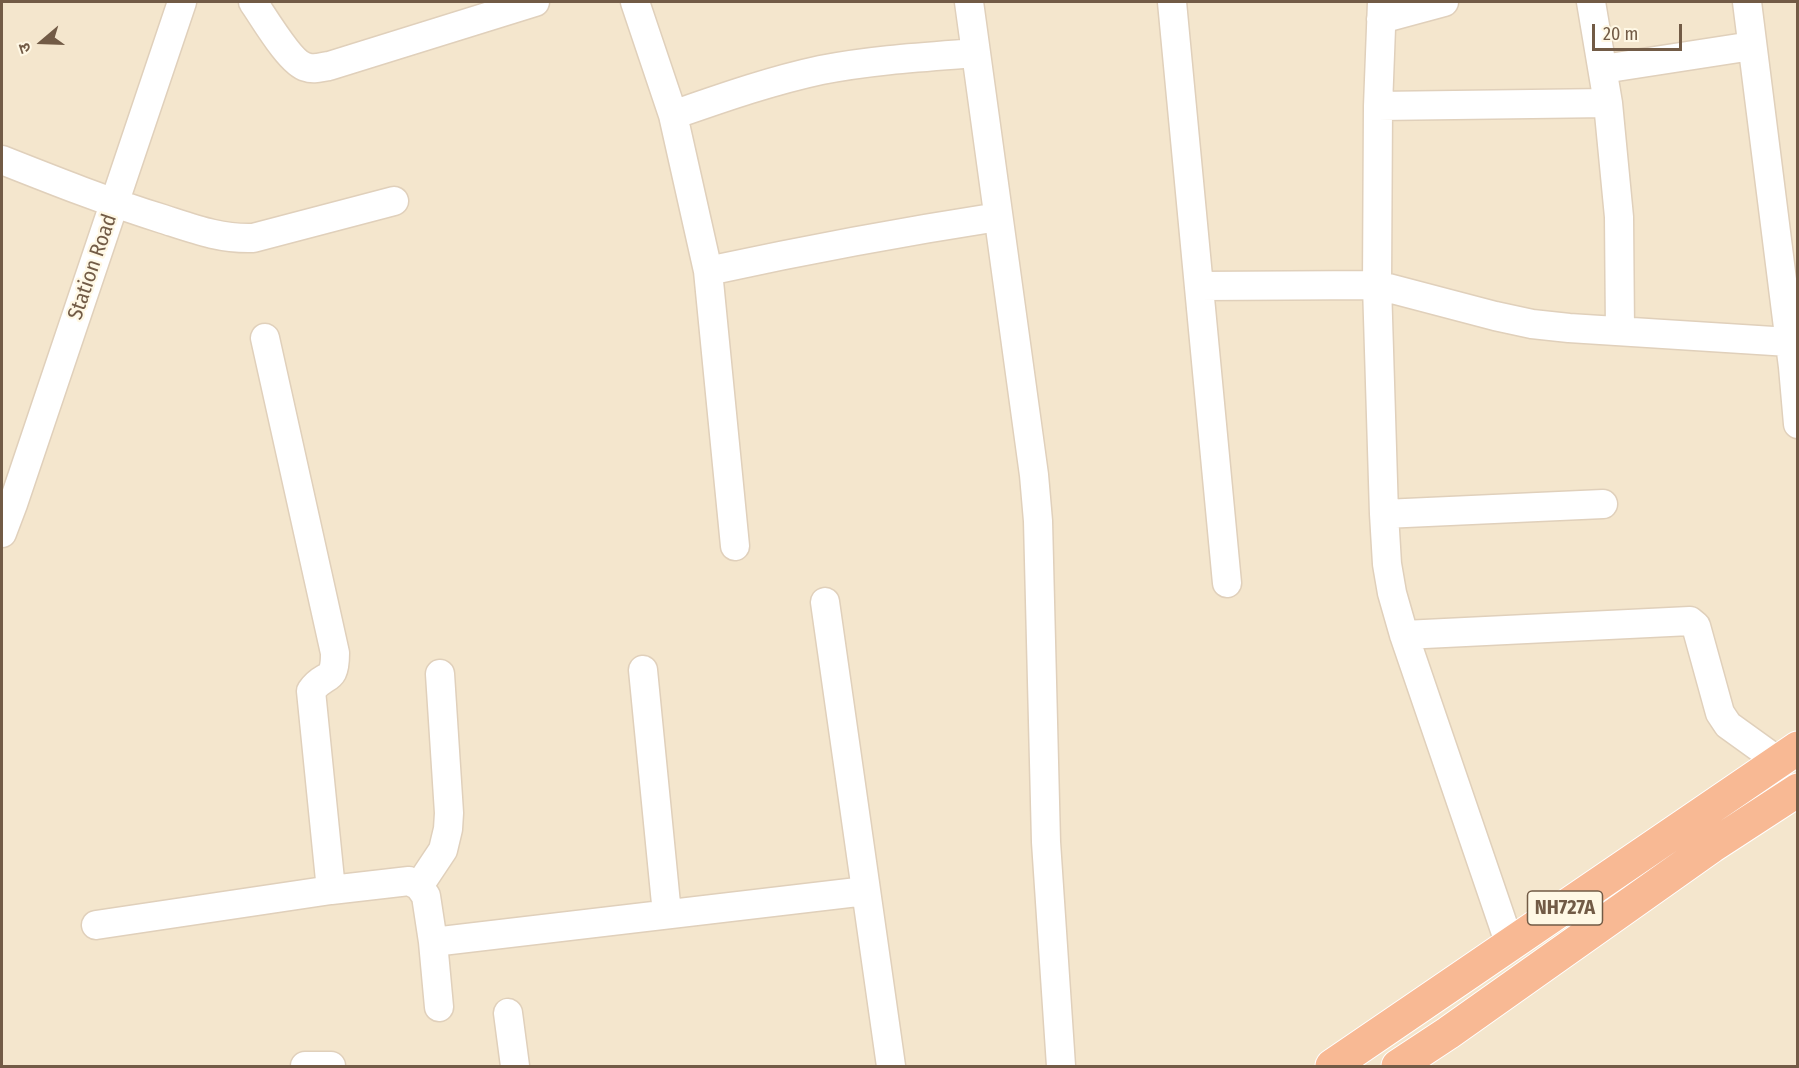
<!DOCTYPE html>
<meta charset="utf-8">
<style>
body{margin:0}
#map{position:relative;width:1799px;height:1068px;overflow:hidden;background:#fcf4de;font-family:"Fira Sans Condensed","Noto Sans Devanagari",sans-serif}
canvas{display:block}
.frame{position:absolute;inset:0;border:3px solid #725b46;pointer-events:none}
.north{position:absolute;left:12px;top:12px;width:60px;height:60px;-webkit-text-stroke:4px #fff8e5;paint-order:stroke;rotate:251deg;font-size:16px;font-weight:700;line-height:24px;text-align:center;color:#725b46}
.north::after{content:'';display:block;margin:auto;width:21px;height:27px;background:#725b46;clip-path:polygon(50% 0,100% 100%,50% 72%,0 100%)}
.scale{position:absolute;left:1592px;top:24px;width:90px;height:27px;box-sizing:border-box;border:3px solid #725b46;border-top:0;padding-left:8px;font-size:18px;line-height:21px;white-space:nowrap;color:#725b46;-webkit-text-stroke:4px #fff8e5;paint-order:stroke}
</style>
<div id="map">
<canvas width="1799" height="1068"></canvas>
<div class="frame"></div>
<div class="north">उ</div>
<div class="scale">20 m</div>
</div>
<script>
const ctx = document.querySelector('canvas').getContext('2d');
ctx.lineJoin = 'round';
function fill(path, color) { ctx.fillStyle = color; ctx.fill(path, 'evenodd'); }
function stroke(path, color, width, dash) { ctx.strokeStyle = color; ctx.lineWidth = width; ctx.lineCap = dash ? 'butt' : 'round'; ctx.setLineDash(dash || []); ctx.stroke(path); }
function drawText(font, color, halo, rows, align = 'center') {
  ctx.font = font + ' "Fira Sans Condensed",sans-serif'; ctx.lineWidth = 4.5; ctx.setLineDash([]); ctx.textBaseline = 'middle'; ctx.strokeStyle = halo; ctx.fillStyle = color; for (const [text, x, y, turn = 0] of rows) {
    ctx.save(); ctx.translate(x, y); ctx.rotate((+turn || 0) * Math.PI / 180); ctx.textAlign = isNaN(turn) ? turn : align; if (halo) ctx.strokeText(text, 0, 0); ctx.fillText(text, 0, 0); ctx.restore();
  }
}
fill(new Path2D(`
 M2,2H1797V1066H2Z`), '#f4e6cd');
const minor = new Path2D(`
 M253,2C263,16 290,63 306,67C314,70 321,67 329,66L535,2
 M635,2L673,115L708,271L735,546
 M969,2L1034,475L1038,521L1046,842L1061,1066
 M1172,2L1227,583
 M1382,2L1378,106L1377,285L1384,514L1387,564L1392,593L1404,635L1510,945
 M1591,2L1608,103L1619,217L1620,331
 M1747,2L1793,367L1798,424
 M1381,19L1444,2
 M1603,69L1752,46
 M1378,106L1608,103
 M673,115C722,98 770,81 821,70C872,60 924,57 976,53
 M2,160C55,181 108,202 163,219C194,229 220,239 253,238L394,201
 M708,271C805,250 901,232 998,217
 M1199,286L1377,285L1495,316L1532,324L1569,328L1789,342
 M265,338L335,653C335,685 325,671 311,691L331,890
 M1384,514L1603,504
 M2,533L13,504L182,2
 M825,602L891,1066
 M1404,635L1690,621L1696,626L1720,713L1728,725L1778,761
 M643,670L667,914
 M419,886L443,850L448,829L449,813L440,674
 M96,925L331,890L409,881L419,886L426,896L433,942L439,1007
 M433,942L866,891
 M508,1013L515,1066
 M305,1066H331`);
const highway = new Path2D(`
 M1332,1066L1798,748
 M1398,1066L1448,1033L1712,846L1798,790`);
stroke(minor, '#e0d0bb', 31);
stroke(highway, '#fff', 35);
stroke(minor, '#fff', 28);
stroke(highway, '#f8b994', 33);
for (const [x, y, w] of [
 [1565,908,75]
]) { const box = new Path2D(); box.roundRect(x - w / 2, y - 17, w, 34, 4.5); ctx.fillStyle = '#fff8e5'; ctx.fill(box); stroke(box, '#725b46', 1.5); }
drawText('bold 20px', '#725b46', null, [
 ["NH727A",1565,908]
]);
drawText('21px', '#725b46', '#fff8e5', [
 ["Station Road",93,267,-71]
]);
</script>
